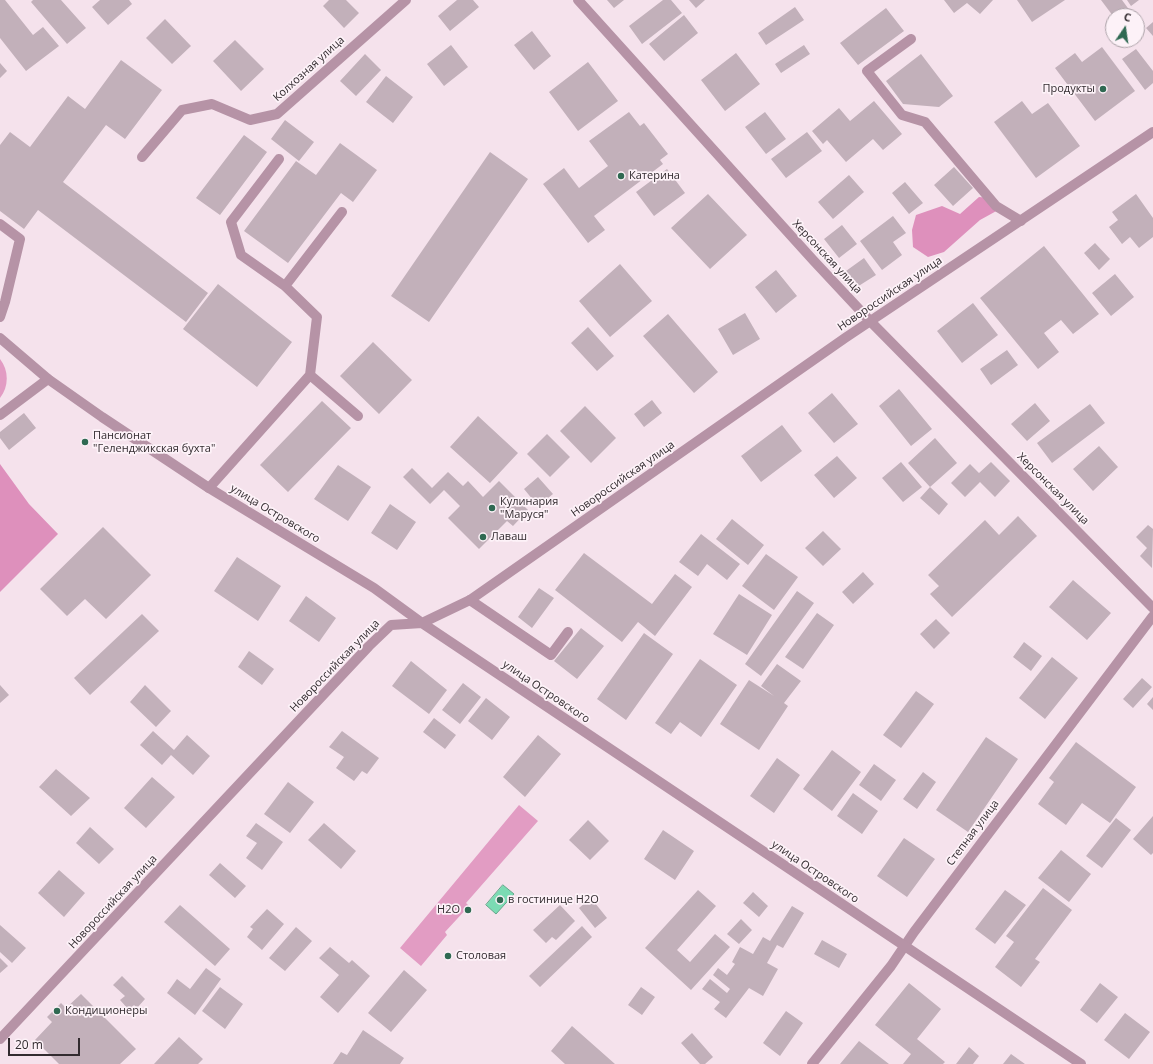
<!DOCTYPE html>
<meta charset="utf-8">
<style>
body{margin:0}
#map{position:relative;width:1153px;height:1064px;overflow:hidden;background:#f5e2ec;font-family:"Open Sans",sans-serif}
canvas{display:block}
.north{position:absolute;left:1105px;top:8px;width:40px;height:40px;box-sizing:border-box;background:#fdf2f8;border:1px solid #aca2a8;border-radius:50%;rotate:13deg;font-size:11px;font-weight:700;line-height:16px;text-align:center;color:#322b2f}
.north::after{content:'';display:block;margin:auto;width:14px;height:18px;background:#2f6952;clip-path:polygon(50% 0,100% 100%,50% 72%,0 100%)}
.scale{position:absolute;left:8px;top:1038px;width:72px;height:18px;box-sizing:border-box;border:2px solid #322b2f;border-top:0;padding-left:5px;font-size:12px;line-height:14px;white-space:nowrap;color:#322b2f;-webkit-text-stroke:3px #fdf2f8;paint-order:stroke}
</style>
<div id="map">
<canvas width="1153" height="1064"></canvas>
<div class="north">С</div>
<div class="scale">20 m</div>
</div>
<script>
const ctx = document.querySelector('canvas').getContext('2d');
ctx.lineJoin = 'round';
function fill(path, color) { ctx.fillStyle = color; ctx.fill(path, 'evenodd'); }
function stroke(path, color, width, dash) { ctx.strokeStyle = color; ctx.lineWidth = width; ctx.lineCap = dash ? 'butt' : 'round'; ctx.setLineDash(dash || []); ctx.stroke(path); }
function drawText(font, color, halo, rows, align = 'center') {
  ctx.font = font + ' "Open Sans",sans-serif'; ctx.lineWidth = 3.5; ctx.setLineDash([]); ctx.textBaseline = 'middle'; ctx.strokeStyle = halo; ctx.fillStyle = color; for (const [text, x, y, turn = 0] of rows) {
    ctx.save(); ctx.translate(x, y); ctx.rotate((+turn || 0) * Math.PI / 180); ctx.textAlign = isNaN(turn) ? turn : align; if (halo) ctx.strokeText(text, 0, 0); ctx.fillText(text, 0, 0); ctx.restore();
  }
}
fill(new Path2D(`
 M0,359C9,370 9,387 0,398Z
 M519,805L538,821L466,903L469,906L445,932L447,935L421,966L400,948Z`), '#e29cc3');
fill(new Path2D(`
 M979,197L990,198L1000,209L980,220L944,252L928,257L913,247L912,230L916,215L942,206L960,214Z
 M0,464L29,504L58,534L0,592Z`), '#de90bc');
const water = new Path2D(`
 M503,885L514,894L496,914L486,905Z`);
fill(water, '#7bdbb3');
stroke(water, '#65a68b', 1);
fill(new Path2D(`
 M0,0H5L33,35L43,27L59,46L26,71L0,38Z
 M33,0H61L86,28L67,44L31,2Z
 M100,0H129L132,4L108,25L92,7Z
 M329,0H346L359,13L344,28L323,6Z
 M457,0H473L479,7L450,31L438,16Z
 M607,0H624L614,8Z
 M663,0H671L682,13L642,44L629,26Z
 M689,0H705L696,8Z
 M944,0H993L980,14L967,3L954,13Z
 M1017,0H1065L1032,22Z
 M1101,0H1122L1133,15L1113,16Z
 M1127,0H1139L1131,6Z
 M795,7L804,20L766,45L758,33Z
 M886,8L904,31L858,65L840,43Z
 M684,15L698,33L664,61L649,44Z
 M165,19L191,46L172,64L146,38Z
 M1153,22V36L1146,28Z
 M532,31L551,56L534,70L514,45Z
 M235,40L264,69L241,91L213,61Z
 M451,45L468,67L444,86L427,64Z
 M804,45L810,54L781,73L775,64Z
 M1102,47L1135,91L1095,121L1055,68L1075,53L1082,62Z
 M1136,49L1153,71V83L1145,90L1122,59Z
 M736,53L760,84L725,111L701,80Z
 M365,54L381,70L356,96L340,81Z
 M921,54L953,96L939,107L903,104L886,81Z
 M121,60L162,90L125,139L106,125L63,182L208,293L186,322L38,210L24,229L0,211V145L10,132L30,147L68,96L85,109Z
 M588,62L618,101L578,131L549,92Z
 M0,63L7,71L0,78Z
 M386,76L413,97L393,123L366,102Z
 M874,101L902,134L883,150L873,139L846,162L827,140L823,144L812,131L839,108L850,121Z
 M1022,101L1032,114L1048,103L1080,146L1036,178L994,122Z
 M629,112L640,126L644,123L668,154L660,160L663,164L594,216L605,230L588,243L543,184L564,168L579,188L608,166L589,141Z
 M765,112L786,139L766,154L745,127Z
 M285,120L314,142L299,161L271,139Z
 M807,132L822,151L786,178L771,159Z
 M244,135L267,152L220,215L196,198Z
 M340,143L377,170L353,202L341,193L288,263L244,231L296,161L316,175Z
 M490,152L528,179L429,322L391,296Z
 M954,167L973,188L953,206L934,185Z
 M667,169L685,193L654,216L636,192Z
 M849,175L864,192L833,219L818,202Z
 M905,182L923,203L909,214L892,193Z
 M708,194L747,235L710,269L671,228Z
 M1136,194L1153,218V237L1139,248L1130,237L1122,244L1109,227L1118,220L1112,212Z
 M893,216L906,233L893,242L902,255L882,270L860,241Z
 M842,225L857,244L839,258L824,239Z
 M1095,243L1110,259L1099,270L1084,253Z
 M1044,246L1099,314L1073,334L1061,320L1044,333L1059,352L1038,369L980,298Z
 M864,258L876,275L857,287L846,271Z
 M620,264L652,301L610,337L579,301Z
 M776,270L797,296L776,313L755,287Z
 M1115,274L1134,297L1111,316L1092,293Z
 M218,284L292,342L257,387L183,329Z
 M973,303L998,335L962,363L937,331Z
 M745,313L760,339L733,355L718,329Z
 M668,314L718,372L694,393L643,336Z
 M588,327L614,356L597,371L571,343Z
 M373,342L412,380L379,414L340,376Z
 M1007,350L1018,365L991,385L980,369Z
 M899,389L932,429L911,446L879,406Z
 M832,393L858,424L834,443L808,413Z
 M652,400L662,413L644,427L634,414Z
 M322,401L351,428L288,492L260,465Z
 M1035,403L1050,421L1027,441L1011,424Z
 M1090,404L1105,423L1052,463L1037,443Z
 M585,406L616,438L591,463L560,431Z
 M24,413L36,428L9,450L0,438V432Z
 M478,416L518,453L490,483L450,447Z
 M782,425L802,451L761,482L741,456Z
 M547,434L570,457L550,477L527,454Z
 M935,438L957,463L930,487L948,504L939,515L920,498L930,487L908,463Z
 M1099,446L1118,467L1093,491L1073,469Z
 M837,456L857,478L834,498L814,475Z
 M901,462L922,487L903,502L882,478Z
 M991,462L1010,481L995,497L980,482L965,497L951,483L970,464L979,473Z
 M338,465L371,487L348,521L314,499Z
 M412,468L432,488L448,472L463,486L468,481L483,497L499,481L528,510L513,526L507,521L479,549L448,518L460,506L444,490L430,504L403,477Z
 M538,477L553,494L538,506L524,489Z
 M390,504L416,522L397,550L371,533Z
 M1018,516L1037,536L952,617L930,594L939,586L928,575L985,520L999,535Z
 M732,519L764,545L748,565L716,539Z
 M1148,525L1153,529L1152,568L1140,556L1147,548L1136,537Z
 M103,527L151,575L106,619L85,599L67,616L40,589Z
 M823,531L841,549L823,566L805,548Z
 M701,534L740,564L727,580L707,564L698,576L679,562Z
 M584,553L652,604L675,574L692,587L655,636L638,622L622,642L555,590Z
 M766,554L798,577L774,610L742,586Z
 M237,557L281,586L258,621L214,591Z
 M863,572L874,584L853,604L842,592Z
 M1073,580L1111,613L1087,640L1049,607Z
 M539,588L554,598L532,628L518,617Z
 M797,591L814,603L761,676L745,664Z
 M739,594L772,615L747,655L713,634Z
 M306,596L336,618L319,642L289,621Z
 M817,613L834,625L803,669L785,657Z
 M142,614L159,631L90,695L74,678Z
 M936,619L950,633L934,649L920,634Z
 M581,628L604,646L577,679L554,661Z
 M644,633L673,654L626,720L597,699Z
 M1024,642L1042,656L1031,671L1013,657Z
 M249,651L274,669L262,685L238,667Z
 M1052,657L1078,678L1045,719L1019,698Z
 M700,659L737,685L701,737L680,722L671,734L655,723Z
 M411,661L447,690L429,714L392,686Z
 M777,664L801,681L784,703L788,706L759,750L720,724L749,680L774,696L761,686Z
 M1142,678L1152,687L1133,708L1123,699Z
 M463,683L481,697L460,724L442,710Z
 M0,685L9,695L0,703Z
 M145,685L171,711L156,727L130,702Z
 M916,691L934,704L901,748L883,735Z
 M1153,697V710L1147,704Z
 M486,698L510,717L492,740L468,721Z
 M434,718L456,735L445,749L423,732Z
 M153,731L174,750L187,735L210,756L193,775L171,755L162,765L140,745Z
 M342,731L379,758L367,774L362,771L354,781L336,768L344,757L329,747Z
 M538,735L561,754L525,797L503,777Z
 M986,737L1018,759L968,832L936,810Z
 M1076,742L1136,787L1110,823L1082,803L1066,825L1038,804L1054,782L1049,778Z
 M832,750L861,772L832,811L803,789Z
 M777,758L800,775L774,813L750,796Z
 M874,764L896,780L881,801L859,785Z
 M56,769L90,798L71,816L39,787Z
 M923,772L936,782L917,809L903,799Z
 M152,777L175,797L146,828L124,808Z
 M288,782L314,802L290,833L264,814Z
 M853,793L878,811L862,834L837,816Z
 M1153,816V853L1151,855L1133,839Z
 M1116,818L1131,830L1102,868L1086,856Z
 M588,820L609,841L590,860L569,840Z
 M256,823L283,842L262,870L246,858L257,843L246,836Z
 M324,823L356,851L341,869L308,840Z
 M90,827L114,849L99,864L76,843Z
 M663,830L694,851L675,880L644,859Z
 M904,838L935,859L907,897L877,876Z
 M1061,850L1091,874L1069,902L1038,878Z
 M220,863L246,886L235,898L209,875Z
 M59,870L85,893L64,917L38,893Z
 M1043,888L1072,910L1035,959L1040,962L1021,987L995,967L1014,942L1006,936Z
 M698,890L716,906L677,950L690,962L715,934L730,947L691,990L645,948Z
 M1005,890L1026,905L995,944L975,929Z
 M753,892L768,906L759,917L743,903Z
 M591,898L607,918L595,928L579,908Z
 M180,905L230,949L215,966L164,922Z
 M560,905L575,921L556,940L552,937L546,943L533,930Z
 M792,906L804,913L783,948L777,945L767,963L778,969L763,996L749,988L726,1018L714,1009L720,1002L702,989L710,979L727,993L730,989L713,975L718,968L727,975L735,964L732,962L740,947L753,954L763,937L770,941Z
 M267,909L284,924L262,950L247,937L253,929L250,927Z
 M741,919L752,930L739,944L727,934Z
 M0,925L26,948L12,963L0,952Z
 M582,926L592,937L540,987L529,976Z
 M296,927L312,941L285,971L269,958Z
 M822,940L847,954L839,968L814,954Z
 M330,947L349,963L352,960L370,976L338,1013L320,997L339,975L319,958Z
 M0,958L8,966L0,973Z
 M206,968L221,979L195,1015L167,993L177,979L190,989Z
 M404,970L427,990L391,1032L368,1013Z
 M122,976L145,999L137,1008L134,1005L129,1010L120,1000L125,996L113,985Z
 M909,983L941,1009L917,1039L945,1062L943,1064H903L911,1054L875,1025Z
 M1100,983L1118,997L1097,1023L1080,1010Z
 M220,987L243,1004L225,1029L202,1011Z
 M641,987L655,997L642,1015L628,1005Z
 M81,994L136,1049L120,1064H59L35,1040L52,1022L47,1017L61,1003L66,1008Z
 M786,1011L803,1023L780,1056L763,1043Z
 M1125,1013L1150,1032L1129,1059L1104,1040Z
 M572,1026L615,1064H565L551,1051Z
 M363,1030L404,1058L400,1064H333L341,1052L347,1055Z
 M692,1033L713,1057L705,1064H700L681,1043Z
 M179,1037L203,1059L198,1064H154Z
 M859,1041L889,1064H840Z
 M969,1047L979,1056L973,1064H956Z
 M1011,1054L1025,1064H1003Z`), '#c2b0ba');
stroke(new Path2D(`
 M911,39L867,71L902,115L925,122L996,206L1021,221
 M0,224L20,239L5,302L0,317
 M285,286L342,212
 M310,375L358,416
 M209,488L310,375L317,317L285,286L241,255L231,222L279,159
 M470,600L551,655L568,632`), '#b693a6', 10);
stroke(new Path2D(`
 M578,0L813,260L871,322L1153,608
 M142,157L182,110L212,104L250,120L277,114L406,0
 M0,415L48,379
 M812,1064L891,966L914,932L1153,616`), '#b693a6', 10);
stroke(new Path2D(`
 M0,338L48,379L102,417L209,488L374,588L422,623L1081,1064
 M0,1039L369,646L391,625L422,623L470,600L845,338L1153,132`), '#b693a6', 10);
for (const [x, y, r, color] of [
 [1103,89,4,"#2f6952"],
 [621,176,4,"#2f6952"],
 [85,442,4,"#2f6952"],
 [492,508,4,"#2f6952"],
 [483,537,4,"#2f6952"],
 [500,900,4,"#2f6952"],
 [468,910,4,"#2f6952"],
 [448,956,4,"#2f6952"],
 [57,1011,4,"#2f6952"]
]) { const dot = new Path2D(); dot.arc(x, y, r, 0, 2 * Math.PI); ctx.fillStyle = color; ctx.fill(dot); stroke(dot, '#fdf2f8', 1.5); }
drawText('11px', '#322b2f', '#fdf2f8', [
 ["Колхозная улица",309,69,-42],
 ["Херсонская улица",827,257,47],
 ["Новороссийская улица",890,294,-34],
 ["Новороссийская улица",623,479,-35],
 ["Херсонская улица",1053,489,45],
 ["улица Островского",275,514,31],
 ["Новороссийская улица",335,666,-46],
 ["улица Островского",546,692,34],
 ["Степная улица",973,833,-53],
 ["улица Островского",815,872,34],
 ["Новороссийская улица",113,902,-47]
]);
drawText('11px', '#322b2f', '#fdf2f8', [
 ["Продукты",1095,89,"right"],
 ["Катерина",629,176],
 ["Пансионат",93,436],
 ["\"Геленджикская бухта\"",93,449],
 ["Кулинария",500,502],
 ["\"Маруся\"",500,515],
 ["Лаваш",491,537],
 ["в гостинице Н2О",508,900],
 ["H2O",460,910,"right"],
 ["Столовая",456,956],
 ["Кондиционеры",65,1011]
], 'left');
</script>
